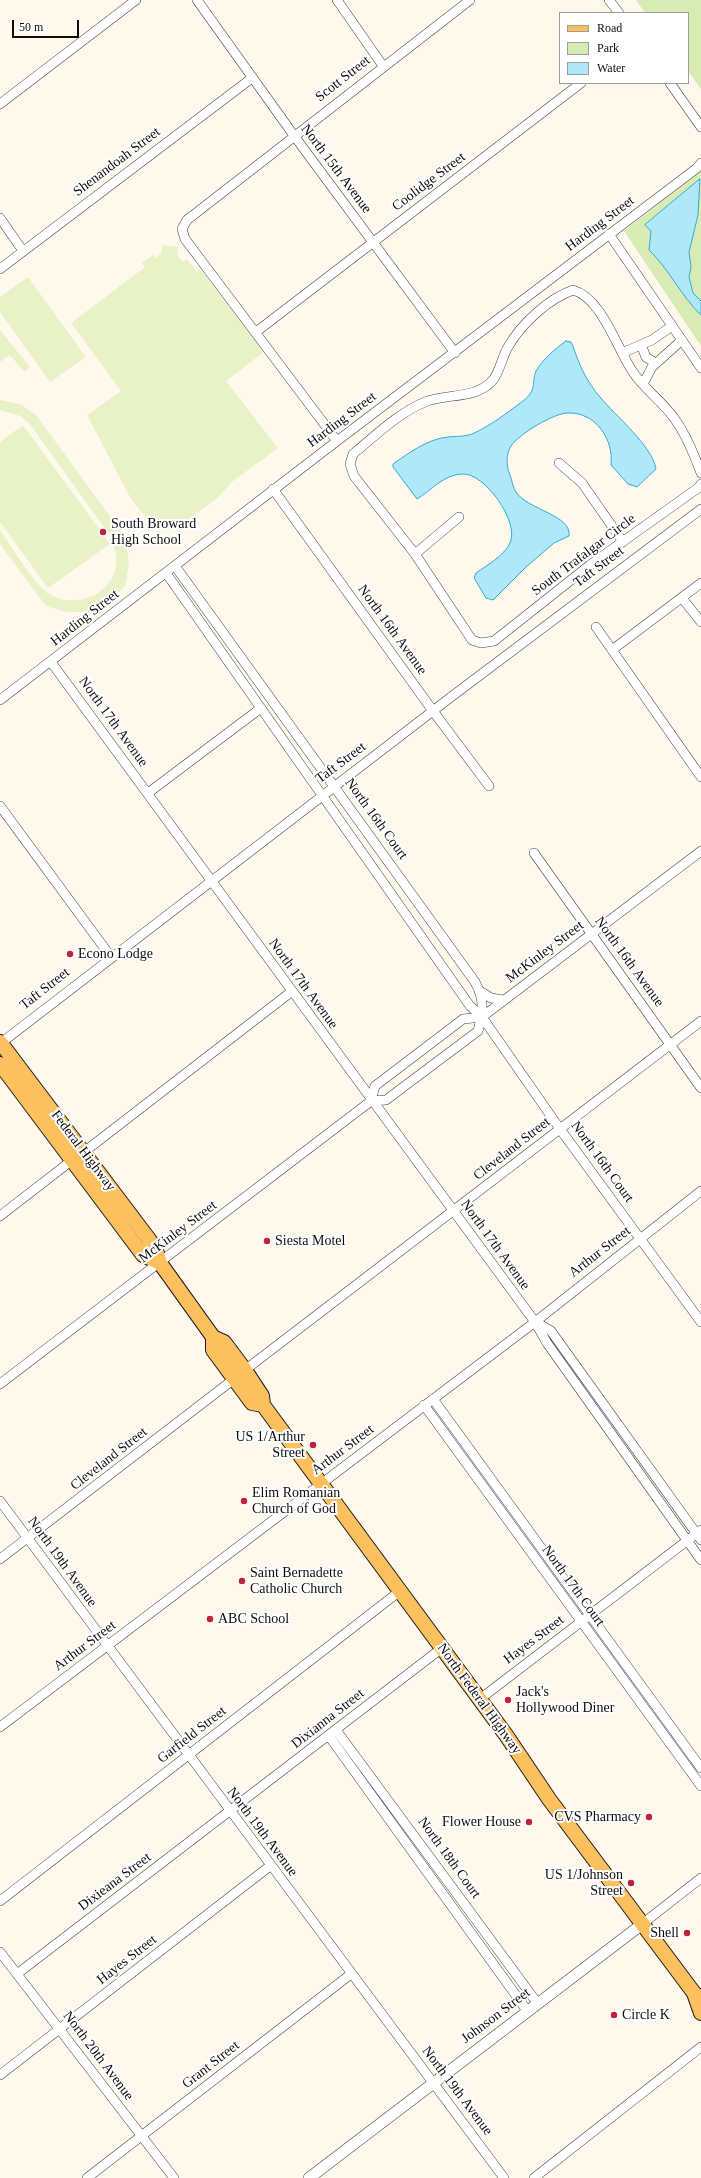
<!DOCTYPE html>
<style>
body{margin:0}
#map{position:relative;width:701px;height:2178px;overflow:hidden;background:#fff9ed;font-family:"Times New Roman",serif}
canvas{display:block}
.legend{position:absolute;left:559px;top:12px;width:130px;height:72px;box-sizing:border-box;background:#fff;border:1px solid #9e9e9e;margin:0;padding:5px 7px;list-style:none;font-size:12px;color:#0d0d0d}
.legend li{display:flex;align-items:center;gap:8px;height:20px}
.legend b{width:20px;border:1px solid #9e9e9e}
.scale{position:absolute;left:12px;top:20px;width:67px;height:18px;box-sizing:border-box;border:2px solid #0d0d0d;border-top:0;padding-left:5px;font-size:12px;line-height:14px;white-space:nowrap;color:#0d0d0d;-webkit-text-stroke:3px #fff;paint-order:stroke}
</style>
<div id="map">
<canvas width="701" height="2178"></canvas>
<ul class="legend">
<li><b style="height:5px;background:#fdc05e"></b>Road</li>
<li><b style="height:11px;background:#d9ebb5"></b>Park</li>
<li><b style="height:11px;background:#afe8f8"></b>Water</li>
</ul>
<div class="scale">50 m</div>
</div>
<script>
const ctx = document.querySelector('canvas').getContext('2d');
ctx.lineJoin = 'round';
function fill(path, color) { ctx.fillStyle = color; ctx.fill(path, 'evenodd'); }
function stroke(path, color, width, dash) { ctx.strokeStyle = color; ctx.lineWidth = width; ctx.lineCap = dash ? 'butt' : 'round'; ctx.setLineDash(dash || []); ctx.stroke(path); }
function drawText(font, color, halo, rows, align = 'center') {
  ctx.font = font + ' "Times New Roman",serif'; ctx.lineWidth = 4; ctx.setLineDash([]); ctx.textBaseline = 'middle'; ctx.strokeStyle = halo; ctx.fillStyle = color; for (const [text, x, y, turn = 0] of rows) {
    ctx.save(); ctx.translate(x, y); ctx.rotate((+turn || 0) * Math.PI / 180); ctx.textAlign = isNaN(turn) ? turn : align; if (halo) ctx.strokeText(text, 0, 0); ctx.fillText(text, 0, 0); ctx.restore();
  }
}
fill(new Path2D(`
 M636,0H701V89L688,71V13H645Z
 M701,171V346L624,231Z`), '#d9ebb5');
fill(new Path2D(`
 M163,245L178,247L177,255L183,262L187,259L197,272L200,269L264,352L226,381L278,448L233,481L216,499L174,530L154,529L130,497L87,415L121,391L71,323L145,267L142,263L153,255L155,258L161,253Z
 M28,277L86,357L50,382L0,312V297Z
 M0,330L30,367L24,372L10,355L0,362Z
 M0,400L20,404L36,415L120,530L127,550L129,564L125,586L111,601L91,612H66L49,607L45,605L0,544V530C12,547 34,585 51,595C76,609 111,595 116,566C118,556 114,546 111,537L29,423L20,416L0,410Z
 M23,425L110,544L48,588L0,522V442Z`), '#e9f2c7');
const water = new Path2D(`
 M700,179L698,215L689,252L691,267L689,277L693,293L701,301V315C681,296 669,269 649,250L651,231L645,225Z
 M566,341L571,342L573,346C579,365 587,382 600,397C615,415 653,447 656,469L637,487L628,484L611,465C614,440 596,412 568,413C554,413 519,434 511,446C506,454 506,466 510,475C512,480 513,488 516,492C528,510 572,515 569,536L554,543L525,568L493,600L486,598L474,578L476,573C487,565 504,556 510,543C520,522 484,472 462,474C443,475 432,490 417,499L393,467V464C409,453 427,439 448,437C456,436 463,437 472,434C490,426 507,413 523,401C538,389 531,383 536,371C543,359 555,349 566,341Z`);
fill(water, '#afe8f8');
stroke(water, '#34aad2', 1);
const minor = new Path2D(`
 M197,0L295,137L455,353
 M337,0L383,66
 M609,0L619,13
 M670,83L701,127
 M0,104L136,0
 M0,218L23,251
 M609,234L701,368
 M0,269L252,78
 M256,332L581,83
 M641,345L646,357L655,363
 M622,353L652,340L672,326
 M643,384L652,367L682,340
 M337,441L185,239L182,229L187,220L470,0
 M559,463L582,483L623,542
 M701,473C694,454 686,434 674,418C662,401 644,389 633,372C617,349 602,298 573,290C548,299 521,324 508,347C502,357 500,371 493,380C476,400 446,393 425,402C398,413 375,436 353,454L350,464L354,476L415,554L472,640L481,643L494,641L590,565L698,488L701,484
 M273,489L433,711L489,786
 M415,554L459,517
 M166,573L470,1006L482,1017L560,1129L701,1322
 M682,598L701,622
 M596,627L701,777
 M612,650L701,583
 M51,662L535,1322L547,1343L701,1560
 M0,700L337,441L697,168L701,163
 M148,793L261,708
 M0,806L111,957
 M534,853L701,1088
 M480,991L491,998L503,1000
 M1,1043L451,697L701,509
 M371,1101L375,1086L463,1019L482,1017L701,851
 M84,1152L291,992
 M0,1216L71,1161
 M536,1322L551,1331L701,1540
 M245,1370L701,1021
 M0,1384L371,1101L386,1100L478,1031C483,1012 485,1000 475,982L175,566
 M433,1399L701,1768
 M424,1405L701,1786
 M0,1501L504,2178
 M0,1559L234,1379
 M480,1699L701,1530
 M0,1727L535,1322L701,1191
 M336,1730L538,2004
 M329,1736L528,2012
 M0,1901L400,1591
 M641,1925L701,1878
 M0,1952L174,2178
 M17,1974L442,1648
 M0,2075L270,1866
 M87,2178L351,1974
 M534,2178L701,2047`);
const tertiary = new Path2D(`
 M309,2178L641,1925`);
const primary = new Path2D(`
 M0,1042L148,1238L156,1250L160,1263L213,1337L224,1342L245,1370L262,1396L263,1405
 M0,1064L143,1255L160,1263
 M213,1337V1350L252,1403L263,1405
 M263,1405L506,1735L549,1799L694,1993L701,1998
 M694,1993L701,2013`);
stroke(minor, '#404040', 10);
stroke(tertiary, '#404040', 12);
stroke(primary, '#1e1e1e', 16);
stroke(minor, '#fff', 9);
stroke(tertiary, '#fff', 11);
stroke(primary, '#fdc05e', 14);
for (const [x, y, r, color] of [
 [103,532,4,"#c2203f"],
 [70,954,4,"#c2203f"],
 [267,1241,4,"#c2203f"],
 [313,1445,4,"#c2203f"],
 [244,1501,4,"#c2203f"],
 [242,1581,4,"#c2203f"],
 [210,1619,4,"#c2203f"],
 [508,1700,4,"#c2203f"],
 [649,1817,4,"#c2203f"],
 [529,1822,4,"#c2203f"],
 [631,1883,4,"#c2203f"],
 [687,1933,4,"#c2203f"],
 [614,2015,4,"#c2203f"]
]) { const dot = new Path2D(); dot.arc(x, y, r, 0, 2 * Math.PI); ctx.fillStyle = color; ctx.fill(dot); stroke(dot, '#fff', 1.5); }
drawText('14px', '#0d0d0d', '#fff', [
 ["Scott Street",343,79,-38],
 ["Shenandoah Street",117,162,-37],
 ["North 15th Avenue",336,169,53],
 ["Coolidge Street",429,182,-37],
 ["Harding Street",600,224,-37],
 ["Harding Street",342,420,-37],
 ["South Trafalgar Circle",584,555,-37],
 ["Taft Street",599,567,-37],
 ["Harding Street",85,618,-38],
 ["North 16th Avenue",392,630,54],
 ["North 17th Avenue",113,722,54],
 ["Taft Street",341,763,-37],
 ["North 16th Court",376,819,54],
 ["McKinley Street",545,952,-37],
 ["North 16th Avenue",629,962,54],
 ["North 17th Avenue",303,984,54],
 ["Taft Street",45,989,-38],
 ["Cleveland Street",512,1149,-38],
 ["Federal Highway",83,1151,53],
 ["North 16th Court",602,1162,54],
 ["McKinley Street",178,1232,-37],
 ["North 17th Avenue",495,1245,54],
 ["Arthur Street",600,1252,-38],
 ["Arthur Street",343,1450,-37],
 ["Cleveland Street",109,1459,-38],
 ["North 19th Avenue",62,1562,54],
 ["North 17th Court",573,1586,54],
 ["Hayes Street",534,1640,-37],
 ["Arthur Street",85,1646,-37],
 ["North Federal Highway",479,1699,54],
 ["Dixianna Street",328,1719,-38],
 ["Garfield Street",192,1735,-38],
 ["North 19th Avenue",262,1832,53],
 ["North 18th Court",449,1858,54],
 ["Dixieana Street",115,1882,-37],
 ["Hayes Street",127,1960,-38],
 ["Johnson Street",496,2016,-37],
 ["North 20th Avenue",98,2056,53],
 ["Grant Street",211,2065,-38],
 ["North 19th Avenue",457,2091,53]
]);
drawText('14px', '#0d0d0d', '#fff', [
 ["South Broward",111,524],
 ["High School",111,540],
 ["Econo Lodge",78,954],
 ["Siesta Motel",275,1241],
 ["US 1/Arthur",305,1437,"right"],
 ["Street",305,1453,"right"],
 ["Elim Romanian",252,1493],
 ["Church of God",252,1509],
 ["Saint Bernadette",250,1573],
 ["Catholic Church",250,1589],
 ["ABC School",218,1619],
 ["Jack's",516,1692],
 ["Hollywood Diner",516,1708],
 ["CVS Pharmacy",641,1817,"right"],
 ["Flower House",521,1822,"right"],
 ["US 1/Johnson",623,1875,"right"],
 ["Street",623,1891,"right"],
 ["Shell",679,1933,"right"],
 ["Circle K",622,2015]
], 'left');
</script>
